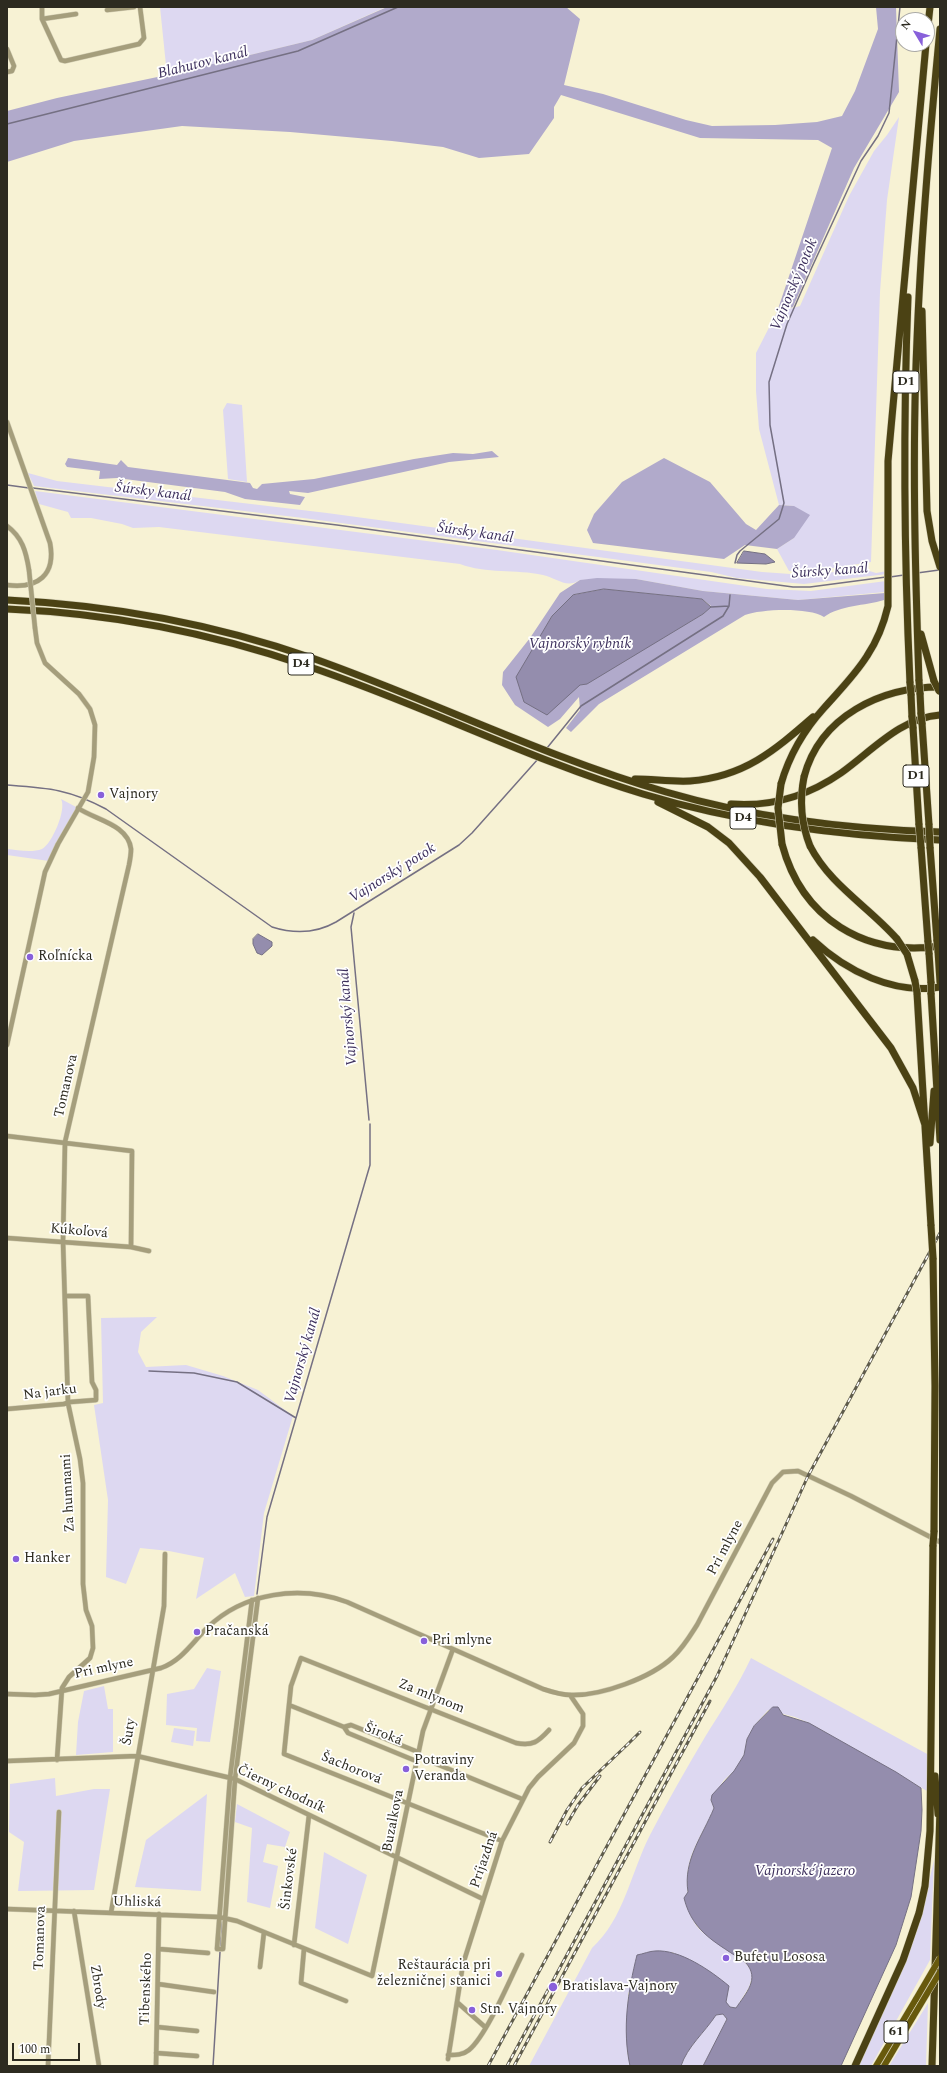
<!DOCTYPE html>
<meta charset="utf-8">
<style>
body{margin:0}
#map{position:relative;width:947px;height:2073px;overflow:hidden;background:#f7f2d4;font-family:Spectral,serif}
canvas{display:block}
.frame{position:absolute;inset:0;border:8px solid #2d2b20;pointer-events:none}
.north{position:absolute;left:895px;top:12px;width:40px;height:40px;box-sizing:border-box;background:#fff;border:1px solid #abaaa6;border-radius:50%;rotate:308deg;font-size:11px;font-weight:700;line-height:16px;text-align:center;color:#2d2b20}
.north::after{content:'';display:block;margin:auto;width:14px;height:18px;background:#8860da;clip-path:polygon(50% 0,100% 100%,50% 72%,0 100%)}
.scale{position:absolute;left:12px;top:2043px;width:68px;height:18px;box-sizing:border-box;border:2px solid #2d2b20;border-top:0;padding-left:5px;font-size:12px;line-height:14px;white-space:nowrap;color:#2d2b20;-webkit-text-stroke:3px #fff;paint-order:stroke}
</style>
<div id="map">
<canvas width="947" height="2073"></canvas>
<div class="frame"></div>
<div class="north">N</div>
<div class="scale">100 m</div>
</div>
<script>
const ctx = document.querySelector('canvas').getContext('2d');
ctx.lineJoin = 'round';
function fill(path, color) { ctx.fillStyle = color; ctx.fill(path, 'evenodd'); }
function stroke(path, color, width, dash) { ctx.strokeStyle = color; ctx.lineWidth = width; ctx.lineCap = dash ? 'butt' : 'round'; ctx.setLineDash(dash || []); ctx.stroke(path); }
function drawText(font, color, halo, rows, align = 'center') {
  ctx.font = font + ' Spectral,serif'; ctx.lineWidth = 3.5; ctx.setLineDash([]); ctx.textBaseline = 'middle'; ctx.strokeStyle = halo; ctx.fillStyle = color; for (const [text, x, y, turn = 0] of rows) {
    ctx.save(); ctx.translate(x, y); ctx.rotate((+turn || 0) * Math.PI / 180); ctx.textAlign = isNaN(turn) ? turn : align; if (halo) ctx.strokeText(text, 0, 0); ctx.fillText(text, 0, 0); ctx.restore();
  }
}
fill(new Path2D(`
 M160,7H386L312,40L167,75Z
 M899,117L887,200L880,292L871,562L820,570L789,571L777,549L794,538V506L779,505L759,429L756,391V353L777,312L800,306L849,196L874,151L887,135Z
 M227,403L242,405L247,482L228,479L223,410Z
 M28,473L57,481L327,513L762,572L805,575L863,569L876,573L887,571V574L804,584L737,578L711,572L303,518L34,486Z
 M35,491L497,550L767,589L811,591L886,581L885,592L798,600L703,591L636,579L580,580C566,589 557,578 543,575C516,569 486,574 460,564L159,527L133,528L122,524L91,518H71L68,512L39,504Z
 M61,799L78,808L49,861L7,855V849C17,850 32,853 42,849C52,844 67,809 61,799Z
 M157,1317L141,1332L138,1352L146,1367L186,1365L223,1376L258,1390L293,1416L264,1513L254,1596L245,1597L235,1573L196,1599L204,1558L169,1551L140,1548L126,1584L106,1577L108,1500L94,1405L103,1403L101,1318Z
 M751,1658L929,1755L927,1791L809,1723L795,1717L768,1710L754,1726L747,1739L744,1755L734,1771L724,1780L711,1800L714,1808C699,1843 683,1856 688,1896C691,1923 694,1927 717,1943C730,1952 746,1959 753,1974L749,1987L736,2008L730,2007L682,1957L672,1952L628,1993L627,2051L630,2066H529L592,1948C624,1919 631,1872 650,1835C667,1802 686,1769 705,1737C721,1711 738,1686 751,1658Z
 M207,1668L221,1671L210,1742L196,1741L197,1728L166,1725L167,1694L194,1689Z
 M104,1686L108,1709H113V1752L76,1755L78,1722L84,1691Z
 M174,1728L195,1731L193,1746L171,1742Z
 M55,1778L56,1796L94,1789H110L94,1890L18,1891L24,1842L9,1832L10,1784Z
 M207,1794L201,1891L135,1887L146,1840Z
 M237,1804L290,1832L285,1847L267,1844L263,1862L278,1866L270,1908L247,1902L252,1828L235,1822Z
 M324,1852L367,1875L348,1944L315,1928Z
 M934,1860L930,1960L871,2066H858L922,1912Z
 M928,2003L926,2066H889Z
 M723,2014L727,2019L703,2066H681C687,2047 705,2032 716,2015Z`), '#ddd8f1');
fill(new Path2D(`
 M387,7H566L580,19L564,85L603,94L686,120L712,126L775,125L817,122L842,116L855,91L878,29L876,7H896L899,92L854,168L793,307L777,312L832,148L818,140L700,138L561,95L554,107V118L529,154L479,158L443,147L392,141L290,132L182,126L74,141L7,162V111L57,98L167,75L312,40Z
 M492,451L499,457L449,462L308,493L289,491L290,494L305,497L300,505L245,499L225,492L117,478L99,479L100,471L67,467L65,464L68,458L117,465L121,460L128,467L250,483L253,488L257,489L262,484L314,479L414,459L453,453L473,454Z
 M664,458L710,482L746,524L756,530L779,505L794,506L810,515L794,538L777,549L745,545L724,559L593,543L587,530L594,514L622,482Z
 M597,578L636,579L703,591L798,600L885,593L884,600C865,606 840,605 824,617C809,607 761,609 745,615L599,704L571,732L566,728L580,710L579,697L560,719L548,727L515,705L502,685L503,672L530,638L560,593L580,580ZM604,589L702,599L711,606L703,614L580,685L537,644L552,616L573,595Z`), '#b1aacb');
const water = new Path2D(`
 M744,551L765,554L775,562L766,564L737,563Z
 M604,589L702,599L711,607L703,614L587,684L580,685L547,715L524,702L516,677L552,616L573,595Z
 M258,934L272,942V946L262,955L257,953L253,944V939Z
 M773,1707H778L783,1715L809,1723L896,1772L921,1788L922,1810L921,1831L911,1897L896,1945L841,2066H703L727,2019L723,2014L716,2015C705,2032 687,2047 681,2066H630C622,2029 628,1991 637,1955C643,1954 650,1951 655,1951C680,1949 711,1971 729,1986L726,2002L730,2007L736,2008C746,1993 760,1979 746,1963C718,1943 693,1934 684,1898L688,1892C683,1860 702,1837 714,1808L711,1800L712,1795L734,1771L744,1755L747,1739L754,1726Z`);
fill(water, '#948dad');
stroke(water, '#757083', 1);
stroke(new Path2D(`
 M7,124L298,51L398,7
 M7,485L29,488
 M33,488L337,525L793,587H810L886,577
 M735,563L737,555L740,551L779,519L784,503L770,425L769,382L787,324L812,267L861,161L878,136L889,113L900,7
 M917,573L939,570
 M890,577L904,575
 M711,607L729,606
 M547,748L581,706L723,616L729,606L730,595
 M7,785C48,788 69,789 106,809L272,927C294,934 315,934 336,922L459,845L472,833L538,759
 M354,913L351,927L369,1120
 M149,1371L194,1373L237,1382L296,1418
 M257,1594L267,1517L370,1165V1124
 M220,1947L222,1922
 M213,2066L220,1952`), '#757083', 1.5);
const minor = new Path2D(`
 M42,7V19L61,60L65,61L139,44L144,38L140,7
 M107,10L134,7
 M42,19L76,14
 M7,49L14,66L12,71L7,72
 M7,422L50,543C56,575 38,589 7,585
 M7,526C22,537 26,551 29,570
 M7,1045L45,872L58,844L88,792L94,757L95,725L90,709L79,694L45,663L37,643L35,628
 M7,1136L132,1151L131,1247
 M7,1238L131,1247L149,1251
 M7,1409L64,1404L70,1402L96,1400V1390L92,1382L88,1296H65
 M252,1600L230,1778L217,1949H223L235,1779L258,1598
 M7,1694L35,1695L49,1694L161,1668C181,1661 192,1643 207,1628C244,1592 300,1585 347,1602L543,1689C552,1692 561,1695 571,1695C601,1696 651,1678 673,1657C683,1648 690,1636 697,1625L772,1483L783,1472L798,1471L851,1496L940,1542
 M289,1705L284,1754L502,1841
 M344,1727L351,1725L418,1752
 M417,1756L522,1799
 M57,1760L62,1688L69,1677L90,1658L93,1648L92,1626L86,1610L83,1584V1483L80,1459L68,1403L63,1241L65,1142L129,865C130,860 131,854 131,849C128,824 95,820 78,808
 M7,1761L137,1756L235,1779L483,1899
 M416,1761L348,1733L344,1727L289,1705L291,1686L301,1658L516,1743C533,1746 538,1742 549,1730
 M7,1909L219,1917L237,1921L372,1976L423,1731L453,1649
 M74,1911L99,2066
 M111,1913L164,1606L165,1554
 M294,1945L309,1815
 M159,1949L208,1953
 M304,1949L301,1983L346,2001
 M260,1967L264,1932
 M158,1984L214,1992
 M458,2003L485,2027
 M157,2027L197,2031
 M156,2053L197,2056
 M448,2055C456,2055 463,2055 469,2050C487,2035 511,1977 522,1955
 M448,2059L463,1964L502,1841L529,1788L538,1777L574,1743L583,1726V1714L570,1695
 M48,2066L59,1812
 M156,2066L159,1914`);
const major = new Path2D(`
 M876,2066L916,1999
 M884,2066L913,2017`);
const highway = new Path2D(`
 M927,35L930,7
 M908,297C903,426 904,554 910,683
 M922,311L927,511L932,541L940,567
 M7,600C110,605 214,624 312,658C431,700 545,757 666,792C755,818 848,829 940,832
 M7,609C109,613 211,633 307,666C421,704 528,759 643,794C739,823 840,836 940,840
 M921,634L934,681
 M919,681C915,567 912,453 917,340C921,236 930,132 940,29
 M920,693L921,714
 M911,694L912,717
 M922,723L929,825
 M913,727L919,825
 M804,777C820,716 881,687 940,687
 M635,779C653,779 671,782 690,781C744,777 774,751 813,717
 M781,784C789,756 804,730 824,708C839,691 855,675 867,656C877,641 884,623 888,606V461L926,44
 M658,802L708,827L729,843L760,877L891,1048L913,1088L925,1125
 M731,804C771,807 808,796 841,773C872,751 900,718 940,715
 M782,844C802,919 865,957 940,946
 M810,846C830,885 869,907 897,939
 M921,847L928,942
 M930,847L937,941
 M813,940C846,971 894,995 940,987
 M938,951L940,982
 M929,953L931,983
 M907,954L915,981
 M917,993L931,1226
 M931,993L940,1140
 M930,1143L934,1091
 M933,1258L935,1386L934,1532
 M935,1776L938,1814
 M855,2066L903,1960L919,1913L925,1886L930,1831L933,1545
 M932,2066L940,1809`);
stroke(minor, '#d3ceb4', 5.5);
stroke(major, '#d3ceb4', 7);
stroke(highway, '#d3ceb4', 8);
stroke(minor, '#a59e7c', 4.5);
stroke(major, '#67590c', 6);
stroke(highway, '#4b4214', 7);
const rail = new Path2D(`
 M626,1746L640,1732
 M567,1824L578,1805L600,1776
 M550,1842L567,1810L582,1788L629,1743
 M488,2066L773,1539
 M507,2066L717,1676L808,1476L940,1233
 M514,2066L710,1701`);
stroke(rail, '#5f5c4c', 3);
stroke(rail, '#fff', 1.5, [4.5]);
const minorBridge = new Path2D(`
 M29,570L35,628`);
const majorBridge = new Path2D(`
 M916,1999L940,1958
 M913,2017L940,1972`);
const highwayBridge = new Path2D(`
 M919,681L920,693
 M934,681L939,691
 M910,683L911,694
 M921,714L922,723
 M912,717L913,727
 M804,777C799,802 801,823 810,846
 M781,784L778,808L782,844
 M919,825L921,847
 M929,825L930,847
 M897,939L907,954
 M937,941L938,951
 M928,942L929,953
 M915,981L917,993
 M931,983V993
 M931,1226L933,1258
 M933,1545L934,1532`);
stroke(minorBridge, '#d3ceb4', 5.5, []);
stroke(majorBridge, '#d3ceb4', 7, []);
stroke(highwayBridge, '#d3ceb4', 8, []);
stroke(minorBridge, '#a59e7c', 4.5);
stroke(majorBridge, '#67590c', 6);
stroke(highwayBridge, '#4b4214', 7);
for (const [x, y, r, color] of [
 [101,795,4,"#8860da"],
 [30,957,4,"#8860da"],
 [16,1559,4,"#8860da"],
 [197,1632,4,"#8860da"],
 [424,1641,4,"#8860da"],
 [406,1769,4,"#8860da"],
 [726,1958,4,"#8860da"],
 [499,1974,4,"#8860da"],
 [553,1987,5,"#8860da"],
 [472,2010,4,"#8860da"]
]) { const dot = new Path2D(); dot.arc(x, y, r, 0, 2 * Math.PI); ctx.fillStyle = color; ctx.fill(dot); stroke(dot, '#fff', 1.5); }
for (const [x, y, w] of [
 [906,382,26],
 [301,664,26],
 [916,776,26],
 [743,818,26],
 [896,2032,24]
]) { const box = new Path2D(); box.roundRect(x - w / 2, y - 11, w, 22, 3); ctx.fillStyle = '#fff'; ctx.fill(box); stroke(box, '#2d2b20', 1); }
drawText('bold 13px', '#2d2b20', null, [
 ["D1",906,382],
 ["D4",301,664],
 ["D1",916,776],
 ["D4",743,818],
 ["61",896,2032]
]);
drawText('14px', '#2d2b20', '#fff', [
 ["Vajnory",109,795],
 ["Roľnícka",38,957],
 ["Hanker",24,1559],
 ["Pračanská",205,1632],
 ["Pri mlyne",432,1641],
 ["Potraviny",414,1761],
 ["Veranda",414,1777],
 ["Bufet u Lososa",734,1958],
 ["Reštaurácia pri",491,1966,"right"],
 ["železničnej stanici",491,1982,"right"],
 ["Bratislava-Vajnory",562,1987],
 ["Stn. Vajnory",480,2010]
], 'left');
drawText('14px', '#2d2b20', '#fff', [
 ["Tomanova",67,1086,-77],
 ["Kúkoľová",79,1232,5],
 ["Na jarku",50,1393,-7],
 ["Za humnami",69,1493,-93],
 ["Pri mlyne",726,1548,-62],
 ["Pri mlyne",104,1669,-12],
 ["Za mlynom",431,1697,22],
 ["Šuty",130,1732,-80],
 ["Široká",383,1735,22],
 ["Šachorová",351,1769,22],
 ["Čierny chodník",281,1790,25],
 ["Buzalkova",394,1821,-79],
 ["Príjazdná",485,1860,-71],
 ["Šinkovské",290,1879,-83],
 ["Uhliská",137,1903,1],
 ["Tomanova",41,1938,-88],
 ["Zbrody",97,1987,81],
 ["Tibenského",147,1989,-88]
]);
drawText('italic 15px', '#3d305d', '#fff', [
 ["Blahutov kanál",203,64,-14],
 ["Vajnorský potok",795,285,-67],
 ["Šúrsky kanál",153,493,7],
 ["Šúrsky kanál",475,534,8],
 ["Šúrsky kanál",830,572,-4],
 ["Vajnorský rybník",580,645],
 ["Vajnorský potok",393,874,-32],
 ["Vajnorský kanál",349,1017,-95],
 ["Vajnorský kanál",304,1356,-74],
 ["Vajnorské jazero",805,1872]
]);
</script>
